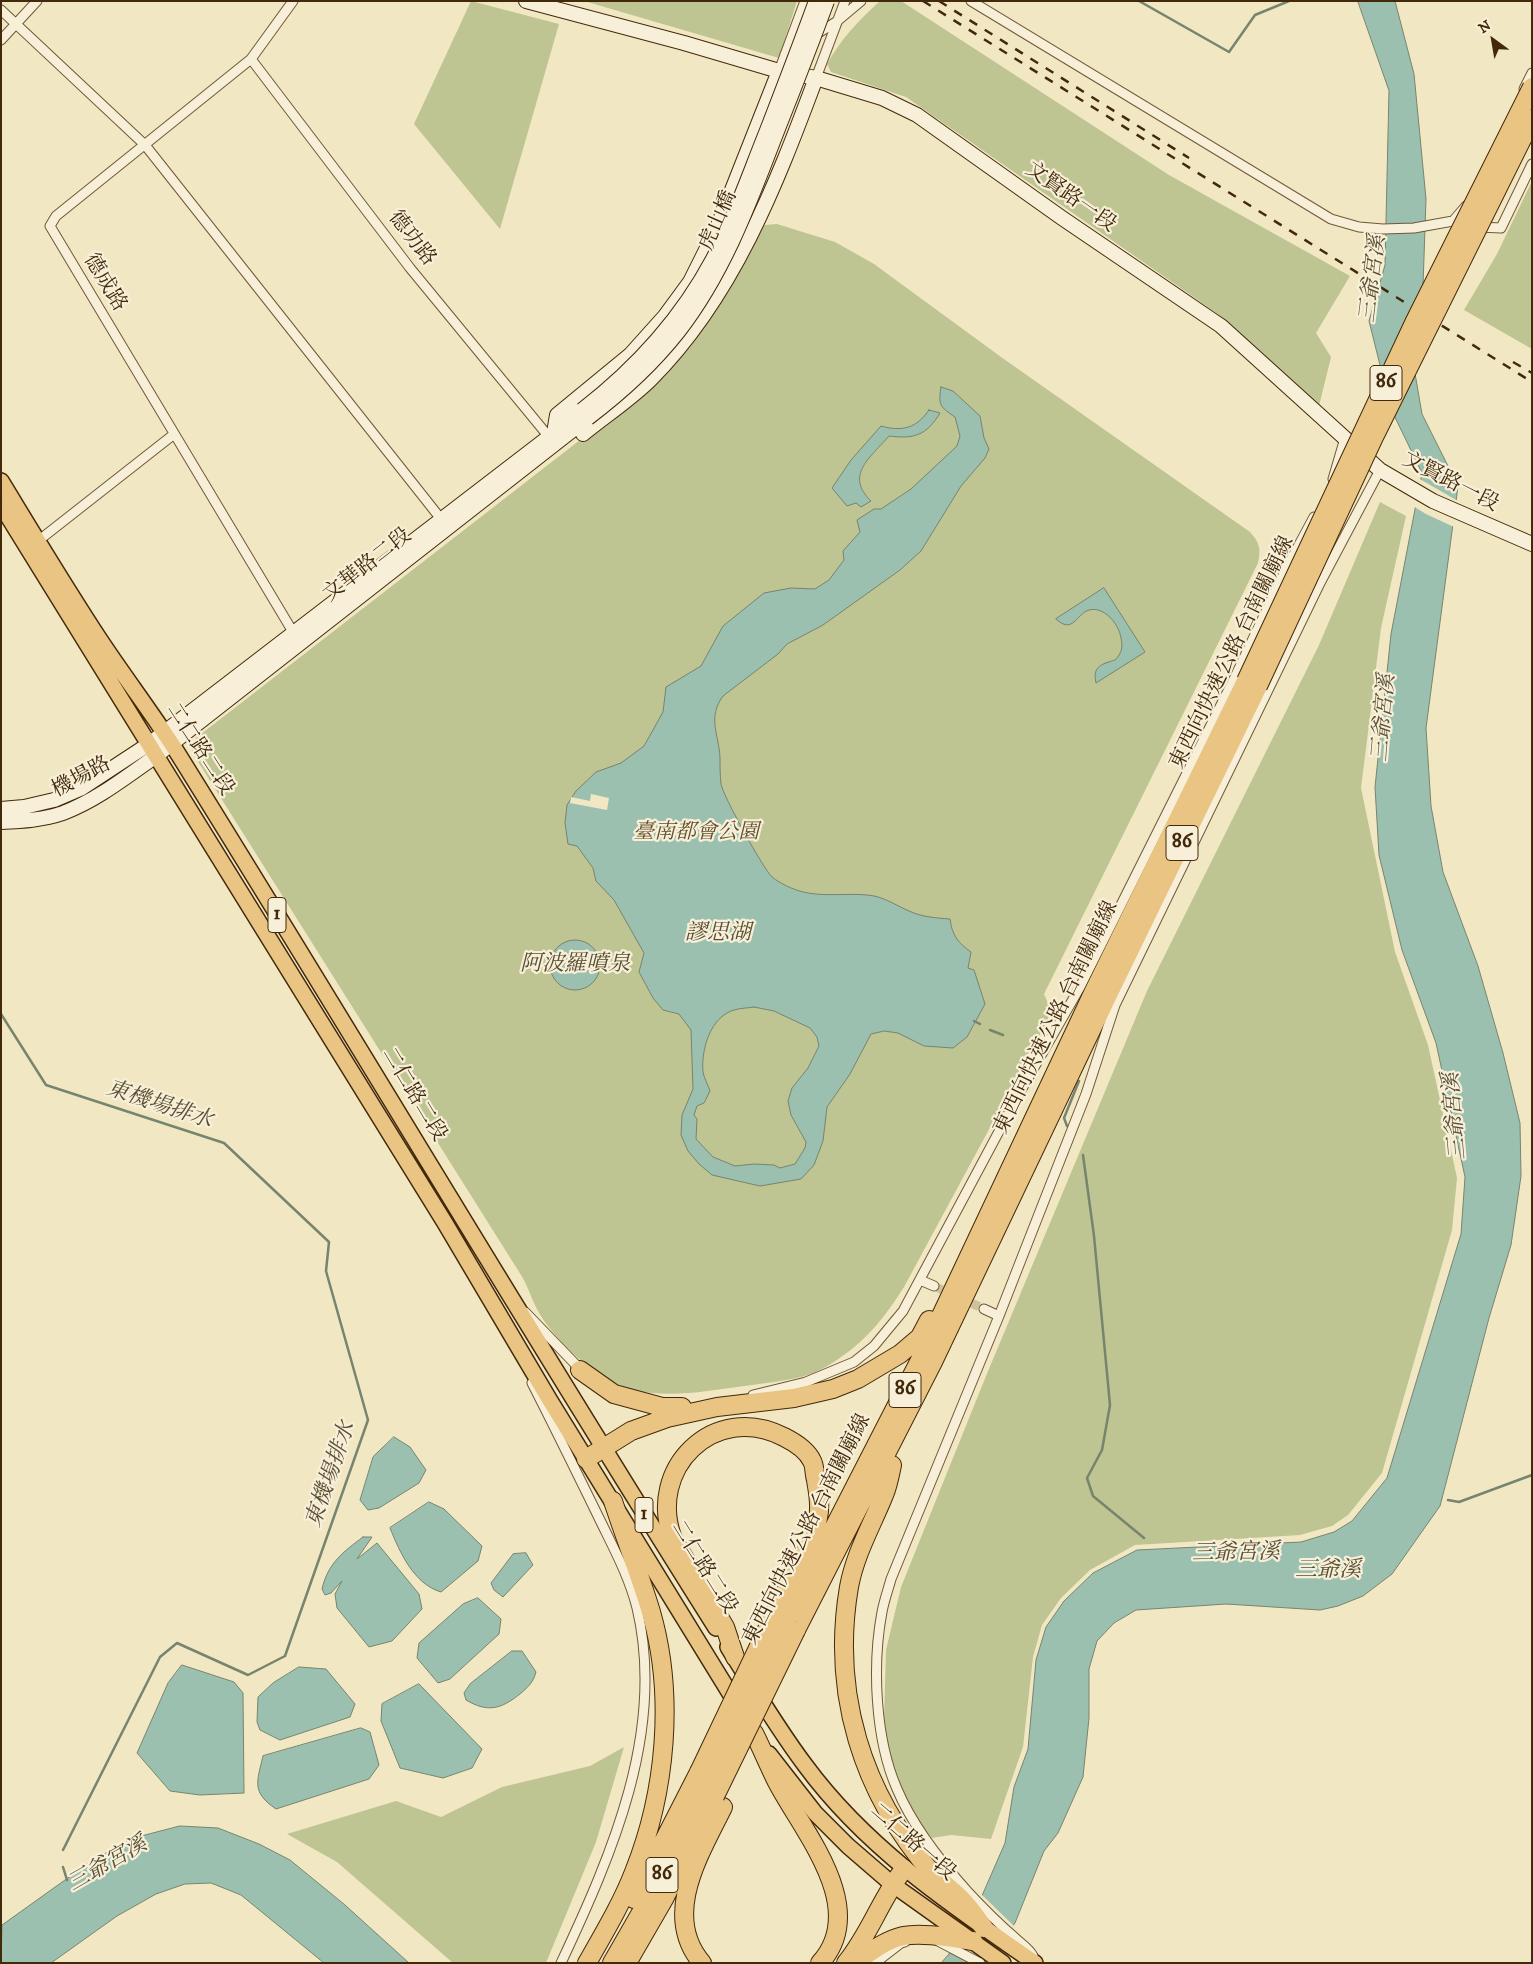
<!DOCTYPE html>
<meta charset="utf-8">
<style>
body{margin:0}
#map{position:relative;width:1533px;height:1964px;overflow:hidden;background:#f2e7c3;font-family:"IM FELL DW Pica",serif}
canvas{display:block}
.frame{position:absolute;inset:0;border:2px solid #42290b;pointer-events:none}
.north{position:absolute;left:1468px;top:15px;width:50px;height:50px;-webkit-text-stroke:4px #f7efd8;paint-order:stroke;rotate:328deg;font-size:14px;font-weight:700;line-height:20px;text-align:center;color:#42290b}
.north::after{content:'';display:block;margin:auto;width:18px;height:22px;background:#42290b;clip-path:polygon(50% 0,100% 100%,50% 72%,0 100%)}
</style>
<div id="map">
<canvas width="1533" height="1964"></canvas>
<div class="frame"></div>
<div class="north">N</div>
</div>
<script>
const ctx = document.querySelector('canvas').getContext('2d');
ctx.lineJoin = 'round';
function fill(path, color) { ctx.fillStyle = color; ctx.fill(path, 'evenodd'); }
function stroke(path, color, width, dash) { ctx.strokeStyle = color; ctx.lineWidth = width; ctx.lineCap = dash ? 'butt' : 'round'; ctx.setLineDash(dash || []); ctx.stroke(path); }
function drawText(font, color, halo, rows, align = 'center') {
  ctx.font = font + ' "IM FELL DW Pica","Noto Serif TC",serif'; ctx.lineWidth = 4.5; ctx.setLineDash([]); ctx.textBaseline = 'middle'; ctx.strokeStyle = halo; ctx.fillStyle = color; for (const [text, x, y, turn = 0] of rows) {
    ctx.save(); ctx.translate(x, y); ctx.rotate((+turn || 0) * Math.PI / 180); ctx.textAlign = isNaN(turn) ? turn : align; if (halo) ctx.strokeText(text, 0, 0); ctx.fillText(text, 0, 0); ctx.restore();
  }
}
fill(new Path2D(`
 M471,1L559,24L500,229L414,124Z
 M584,1H797L779,58Z
 M880,1H901L1169,175L1350,276L1316,333L1331,357L1319,406L1218,314L906,97L831,72L827,64C841,39 859,20 880,1Z
 M1532,181V349L1464,310L1497,254Z
 M777,224L835,242L874,264L1001,357L1250,532C1260,543 1261,549 1258,563L1044,994L1049,1006L1048,1020L904,1287C887,1314 868,1339 841,1357C833,1363 821,1370 811,1374C789,1381 766,1383 744,1386C700,1392 647,1403 606,1379C584,1366 548,1332 537,1309C531,1298 528,1286 521,1275L192,752V745L196,738L647,388L754,233L765,225Z
 M1380,502L1406,516L1381,628L1361,788L1395,952L1428,1045L1457,1178L1452,1230L1382,1473L1348,1515L1332,1526L1300,1535L1135,1545L1090,1570L1061,1598L1042,1625L1033,1657L1023,1747L991,1839L951,1835L932,1838L920,1823L903,1791L889,1754L884,1718L886,1650L901,1587L986,1376L1147,991L1319,645Z
 M624,1747L596,1842L546,1963H453L337,1862L287,1834L396,1801L441,1817L502,1787L590,1766Z`), '#bec492');
const water = new Path2D(`
 M1358,1H1395L1414,74L1426,199L1423,286L1408,333L1422,414L1458,486L1426,728L1431,806L1443,872L1478,966L1503,1053L1520,1123L1521,1176L1511,1245L1489,1318L1440,1506L1392,1574L1363,1596L1338,1606L1320,1610L1226,1604L1136,1610L1114,1623L1097,1641L1089,1669V1718L1083,1777L1058,1833L1044,1851L1015,1923L984,1963H941L949,1954L981,1898L1005,1843L1014,1787L1028,1749L1036,1660L1046,1627L1064,1601L1093,1573L1137,1550L1301,1542L1334,1532L1352,1521L1387,1478L1461,1234L1465,1177L1436,1043L1402,950L1379,855L1375,787L1391,634L1422,473L1391,409L1369,321L1385,265L1389,91Z
 M941,387L953,391L980,416L984,438L989,449L985,458L961,486L921,551L900,570L823,625L787,644L778,654L723,696C707,718 719,734 720,758C720,766 720,776 721,784C723,796 764,870 772,877C781,884 792,889 803,892C824,897 846,893 867,895C883,896 895,905 909,911C922,917 936,918 950,919C952,935 958,943 971,952L968,968L974,970L985,1004L967,1037L953,1048L924,1046L898,1033L884,1031L871,1034L850,1074L827,1107L823,1141L814,1165L801,1179L760,1186L712,1175L699,1164L688,1151L681,1135L682,1115L693,1089L691,1030L679,1014L663,1010L653,998L639,972L644,953L614,900L596,881L593,868L577,846L568,844L565,823L567,805L576,791L596,772L621,763L644,746L663,712L666,687L701,666L723,626L764,593L791,588L815,589L829,580L844,560L843,551L860,532L857,520L874,509H881L911,489L957,446L960,436L955,417C940,407 938,405 941,387ZM754,1007L774,1011L810,1028L817,1037L819,1046L808,1068L792,1088L788,1101L791,1115L806,1142L805,1148L795,1164L780,1168L774,1165L754,1164L735,1166L713,1157L696,1139L697,1119L694,1115L697,1106L704,1103L710,1091C708,1085 704,1078 703,1072C701,1050 710,1017 734,1010C741,1008 748,1008 754,1007Z
 M929,410L940,413C926,436 914,439 889,436C871,457 844,475 871,501L861,507L856,503L847,506L832,488L851,460L881,426C902,432 917,428 929,410Z
 M1104,588L1145,652L1096,683C1092,666 1102,664 1115,660C1122,653 1123,647 1121,638C1119,624 1104,606 1089,610C1076,614 1073,635 1056,619Z
 M550 965a25 25 0 1 1 50 0a25 25 0 1 1-50 0Z
 M394,1437L410,1447L426,1470L419,1483L379,1508L368,1510L360,1500L373,1457Z
 M429,1502L444,1509L482,1546L478,1561L441,1592C414,1584 400,1553 390,1528Z
 M363,1537H372L357,1559L377,1543L419,1594L422,1609L392,1641L369,1647L337,1608L335,1594L342,1581L331,1593L325,1595L322,1589C328,1563 343,1552 363,1537Z
 M526,1553L533,1565L503,1597L494,1590L491,1583L513,1554Z
 M478,1598L501,1619L499,1634L450,1679L438,1683L417,1658L419,1643L463,1604Z
 M512,1651H522L536,1672C533,1683 528,1687 520,1694C501,1709 488,1713 466,1700L464,1693L470,1684Z
 M182,1665L234,1682L243,1693L244,1793L200,1795L170,1791L137,1753L168,1683Z
 M299,1667L326,1669L355,1704L350,1717L280,1740L260,1730L257,1722L258,1697L273,1683Z
 M419,1684L482,1749L472,1768L443,1778L400,1768L381,1721L382,1704Z
 M361,1728L370,1732L379,1765L369,1779L276,1809C251,1792 257,1782 263,1756Z
 M180,1826L218,1828L259,1844L290,1860L345,1905L409,1963H324L241,1895L211,1883L185,1884L156,1894L117,1916L51,1963H1L2,1925L93,1860L134,1838Z`);
fill(water, '#9bc0b0');
stroke(water, '#77846e', 1);
fill(new Path2D(`
 M1418,478L1458,501L1454,527L1426,514L1413,506Z
 M591,794L609,798L607,810L570,803L571,797L590,801Z
 M980,1893L1015,1927L987,1963H967L948,1950Z`), '#f2e7c3');
stroke(new Path2D(`
 M1139,1L1229,52L1255,15L1289,1
 M1,1014L46,1085L224,1143L329,1242L326,1271L368,1420L285,1656L248,1675L177,1643L160,1657L63,1850
 M974,1021L980,1024
 M990,1030L1003,1035
 M1067,1126L1064,1118L1079,1081
 M1083,1155L1094,1236L1110,1405L1102,1450L1087,1478L1093,1496L1144,1538
 M1448,1500L1459,1502L1532,1475
 M63,1867L67,1880`), '#77846e', 2.5);
stroke(new Path2D(`
 M934,1286L984,1309`), '#cfc19e', 9, [9, 4.5]);
const street = new Path2D(`
 M293,1L251,59L56,216L50,226L296,637
 M971,1L1331,219L1359,227L1383,229L1414,228L1453,221L1466,206
 M1,10L145,145L441,519
 M815,35L836,22L861,1
 M1,40L37,1
 M785,54L800,45
 M251,59L410,268L549,437
 M779,71L805,1
 M816,78L845,1
 M1524,89L1532,73
 M1478,227L1501,228L1532,164
 M1333,479L1345,438
 M38,541L173,435
 M920,1280L934,1286
 M984,1309L999,1316
 M525,1312L582,1371
 M532,1383C555,1428 577,1473 599,1518C613,1547 629,1576 637,1608C666,1731 612,1854 561,1963
 M753,1395L806,1382L854,1362L874,1346L903,1311L1020,1092L1080,987L1235,677L1286,569L1314,517
 M938,1941L980,1963
 M1033,1956C1029,1948 1020,1943 1014,1937C998,1923 982,1907 968,1892C940,1861 913,1827 897,1789C875,1739 872,1665 882,1612C884,1601 888,1590 891,1579L999,1316L1086,1094L1115,1005L1319,585L1380,470
 M875,1963L901,1943L905,1942`);
const secondary = new Path2D(`
 M526,1L684,43L779,71L816,78L882,98L917,115L1062,218L1221,326L1380,470L1433,501L1532,544
 M554,433L557,415L630,355L665,316L690,282L717,228L779,71
 M583,434C605,416 631,399 651,379C733,297 776,185 816,78
 M1,809L24,807L54,800L82,788L149,744L554,433L582,410
 M1,822C22,821 43,820 63,813C97,800 126,777 156,756L588,418`);
const primary = new Path2D(`
 M1,481C34,535 67,590 102,643C126,679 152,713 175,749C357,1041 532,1337 716,1628
 M1,505L445,1223L549,1399L739,1708
 M728,1647C753,1687 777,1728 805,1765C866,1848 951,1905 1035,1963
 M769,1754L815,1813L848,1846L892,1884L1003,1963`);
const highway = new Path2D(`
 M580,1370L614,1394L662,1407H682
 M586,1459L631,1431L667,1418L717,1407L794,1398L833,1389L858,1379L900,1354L920,1337L929,1320
 M892,1465C890,1475 888,1486 884,1495C872,1525 855,1554 849,1587C831,1693 862,1793 932,1873C942,1883 954,1891 963,1901C971,1909 977,1919 984,1928
 M788,1617L923,1354L1093,993L1246,681
 M796,1630L933,1362L1106,999L1258,686
 M735,1657L725,1627L673,1539C646,1469 714,1401 784,1437C794,1442 807,1450 812,1461C815,1466 814,1474 816,1480C818,1493 821,1505 818,1518C813,1543 791,1580 779,1604
 M754,1733C762,1749 769,1766 777,1782C803,1832 870,1908 820,1963
 M634,1899L699,1772
 M587,1963C604,1933 622,1903 634,1872C666,1792 675,1695 651,1612C640,1575 625,1538 613,1501
 M612,1963L658,1883L707,1784
 M627,1963L664,1899L715,1796
 M702,1963C661,1915 700,1854 723,1807
 M846,1963C870,1934 881,1898 904,1869
 M855,1963C869,1953 885,1940 903,1936C923,1932 952,1938 973,1941`);
stroke(street, '#6e5839', 11);
stroke(secondary, '#42290b', 16);
stroke(primary, '#42290b', 18);
stroke(highway, '#42290b', 20);
stroke(street, '#f7efd8', 9);
stroke(secondary, '#f7efd8', 14);
stroke(primary, '#e9c482', 15);
stroke(highway, '#e9c482', 18);
stroke(new Path2D(`
 M923,1L1532,382
 M939,1L1189,158
 M1513,362L1532,373`), '#42290b', 2.5, [9, 9]);
const secondaryBridge = new Path2D(`
 M582,410C635,369 681,319 713,259C734,219 749,175 766,133C783,89 800,45 816,1
 M588,418C621,393 652,365 678,332C723,274 748,207 774,139C792,93 810,48 827,1`);
const highwayBridge = new Path2D(`
 M1246,681L1414,323L1532,87
 M1258,686L1374,437L1532,119
 M699,1772L779,1604
 M707,1784L788,1617
 M715,1796L796,1630`);
stroke(secondaryBridge, '#42290b', 16, []);
stroke(highwayBridge, '#42290b', 20, []);
stroke(secondaryBridge, '#f7efd8', 14);
stroke(highwayBridge, '#e9c482', 18);
for (const [x, y, w] of [
 [1386,383,32],
 [1182,843,32],
 [277,915,18],
 [905,1390,32],
 [644,1515,18],
 [662,1875,32]
]) { const box = new Path2D(); box.roundRect(x - w / 2, y - 17.5, w, 35, 4); ctx.fillStyle = '#f7efd8'; ctx.fill(box); stroke(box, '#42290b', 1); }
drawText('bold 20px', '#42290b', null, [
 ["86",1386,383],
 ["86",1182,843],
 ["1",277,915],
 ["86",905,1390],
 ["1",644,1515],
 ["86",662,1875]
]);
drawText('21px', '#42290b', '#f7efd8', [
 ["文賢路一段",1070,198,35],
 ["虎山橋",719,221,-66],
 ["德功路",411,239,52],
 ["德成路",104,283,59],
 ["文賢路一段",1450,483,27],
 ["文華路二段",368,566,-38],
 ["東西向快速公路 台南關廟線",1233,653,-64],
 ["二仁路二段",199,750,57],
 ["機場路",82,778,-28],
 ["東西向快速公路 台南關廟線",1057,1018,-64],
 ["二仁路二段",413,1095,59],
 ["東西向快速公路 台南關廟線",808,1530,-63],
 ["二仁路二段",703,1568,58],
 ["二仁路一段",912,1843,41]
]);
drawText('italic 21px', '#61502d', '#f7efd8', [
 ["臺南都會公園",696,834]
]);
drawText('italic 22px', '#584f34', '#f7efd8', [
 ["三爺宮溪",1374,279,-83],
 ["三爺宮溪",1385,718,-85],
 ["謬思湖",718,934],
 ["阿波羅噴泉",575,965],
 ["東機場排水",159,1106,18],
 ["三爺宮溪",1456,1116,-95],
 ["東機場排水",332,1475,-71],
 ["三爺宮溪",1236,1554,-1],
 ["三爺溪",1328,1571],
 ["三爺宮溪",108,1865,-30]
]);
</script>
